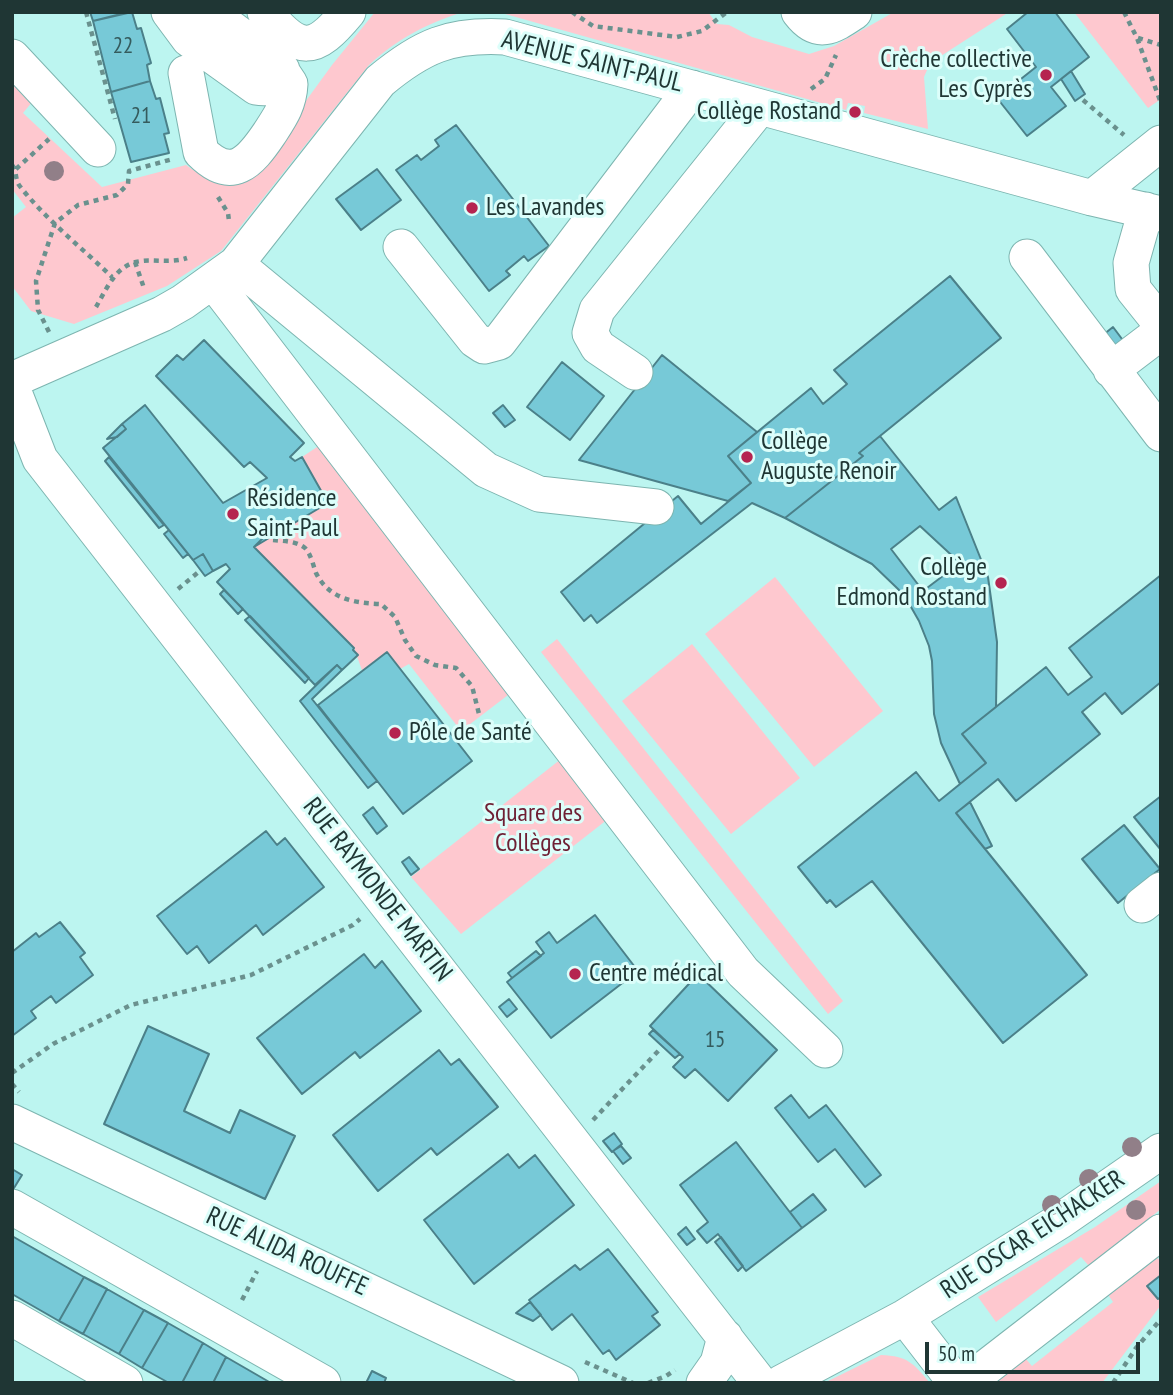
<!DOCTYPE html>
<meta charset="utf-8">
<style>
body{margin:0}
#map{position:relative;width:1173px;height:1395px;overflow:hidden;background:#bcf5f0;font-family:"PT Sans Narrow",sans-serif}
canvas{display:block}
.frame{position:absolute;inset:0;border:14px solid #1f3634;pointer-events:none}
.scale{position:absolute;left:925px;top:1342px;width:215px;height:32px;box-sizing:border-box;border:4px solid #1f3634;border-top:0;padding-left:9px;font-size:21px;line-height:24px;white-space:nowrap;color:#1f3634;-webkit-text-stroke:5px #dcfefa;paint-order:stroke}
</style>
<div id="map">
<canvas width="1173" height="1395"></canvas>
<div class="frame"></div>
<div class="scale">50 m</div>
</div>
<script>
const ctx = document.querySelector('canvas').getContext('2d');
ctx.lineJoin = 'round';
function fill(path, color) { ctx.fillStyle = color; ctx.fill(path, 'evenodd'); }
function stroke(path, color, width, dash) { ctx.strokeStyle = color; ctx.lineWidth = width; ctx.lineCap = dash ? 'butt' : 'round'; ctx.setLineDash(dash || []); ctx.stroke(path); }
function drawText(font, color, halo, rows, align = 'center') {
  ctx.font = font + ' "PT Sans Narrow",sans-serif'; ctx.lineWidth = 6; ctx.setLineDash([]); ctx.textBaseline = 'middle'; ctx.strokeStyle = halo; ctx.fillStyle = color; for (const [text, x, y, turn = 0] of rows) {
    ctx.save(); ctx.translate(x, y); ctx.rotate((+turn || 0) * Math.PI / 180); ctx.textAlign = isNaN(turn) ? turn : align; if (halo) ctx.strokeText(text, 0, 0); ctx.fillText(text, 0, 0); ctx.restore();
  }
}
fill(new Path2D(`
 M375,12H464C427,23 397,39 369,65L221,251L167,286L74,324L31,311L12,286V218L26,207L12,189V67L38,95L23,113L102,187L186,165C212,183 217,183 249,179L332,65Z
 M498,12H708L717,24L729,25L752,37L809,54L834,46L894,12H1009L930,63L924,77L928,129L864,113L865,106L848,103L846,110Z
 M1074,12H1161V99L1148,108Z
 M323,443L512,692L461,731L409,664L400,669L386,652L363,673L354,648L254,547L328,503L302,457Z
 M775,577L883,711L814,767L705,634Z
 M557,639L843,1001L828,1014L541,652Z
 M692,644L800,778L731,834L622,701Z
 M561,759L608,819L461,934L411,877Z
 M1161,1181V1209L1089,1266L1081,1257L996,1322L978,1297L1095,1227Z
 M1155,1255L1161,1262V1275L1147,1286L1158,1299L1161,1297V1305L1102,1383H994L1025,1358L1032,1366L1113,1302L1107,1293Z
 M881,1355C908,1356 913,1363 930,1383H824Z`), '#fec8cf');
const building = new Path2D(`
 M90,12H129L93,21Z
 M132,12L137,29L141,28L151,63L147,65L150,81L111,92L93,21Z
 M1028,12H1055L1089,57L1051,87L1066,106L1027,136L997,98L1036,67L1007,29Z
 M1071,71L1085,94L1075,101L1061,79Z
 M150,81L156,99L160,98L169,133L164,134L169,153L131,162L111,92Z
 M456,125L549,246L528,261L524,256L506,271L510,275L489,291L396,170L417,155L421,160L439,146L435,140Z
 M377,169L401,200L361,230L336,199Z
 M950,276L1001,338L859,453L863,456L785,518L752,503L597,623L591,615L584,621L561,592L678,496L701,524L751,483L728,456L811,388L823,404L847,384L834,370Z
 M1113,327L1125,343L1115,351L1103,335Z
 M204,340L304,443L290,457L295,461L302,457L328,503L279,532L275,526L254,547L354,648L353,650L358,655L342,670L337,665L315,685L217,582L230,569L226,564L213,571L203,554L193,560L103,448L126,429L122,424L145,405L223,503L267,478L250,462L244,467L156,376L177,355L183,360Z
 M662,355L757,432L728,456L751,483L728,501L579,460Z
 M562,362L604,396L570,440L527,407Z
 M503,405L515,420L505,427L493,413Z
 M122,424L126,429L117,437L107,439Z
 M880,436L939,510L956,497L988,577L997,642L996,707L962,734L986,763L960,784L941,743L934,714L932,661L929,646L919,621L907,600L898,589L872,564L785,518L863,456L859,453ZM920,526L960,563L923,591L891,549Z
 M109,457L164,525L159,528L105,461Z
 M275,526L279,532L254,547Z
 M169,530L188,554L183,558L164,534Z
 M203,554L213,571L205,576L193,560Z
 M1161,575V682L1122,714L1105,693L1082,712L1100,734L1016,801L998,779L956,813L1087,975L1003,1043L872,881L836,907L830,900L827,903L798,867L916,772L939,801L986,763L962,734L1046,667L1068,695L1092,677L1069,648Z
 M224,590L243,609L238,614L220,594Z
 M250,616L309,678L305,683L245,620Z
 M387,652L472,761L403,814L318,705Z
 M337,665L342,670L312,699L377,781L368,788L300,701Z
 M1161,796V850L1134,817Z
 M970,802L992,846L985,849L956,813Z
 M373,807L387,826L377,834L363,815Z
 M1124,825L1160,869L1118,903L1082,859Z
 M266,831L277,845L285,838L324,887L263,935L256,925L209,963L197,946L187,954L157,916Z
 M409,857L419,869L411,875L402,862Z
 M595,915L638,971L551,1038L507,982L544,953L536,942L549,932L557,943Z
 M60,922L85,953L80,957L93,975L56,1003L51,996L31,1011L36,1018L12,1036V952L36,933L39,937Z
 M536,951L541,956L512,978L508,973Z
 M364,954L375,968L382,961L421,1011L360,1058L355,1052L302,1094L257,1038Z
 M698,974L777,1050L728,1101L695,1069L685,1078L673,1067L683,1057L650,1026Z
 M509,999L517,1009L507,1017L499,1007Z
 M148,1026L209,1054L184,1111L230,1133L240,1110L295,1136L265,1199L104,1124Z
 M653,1030L680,1054L675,1058L649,1034Z
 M439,1050L451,1065L459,1059L498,1107L437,1155L431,1148L378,1191L333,1135Z
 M791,1095L809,1118L826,1105L881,1175L865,1187L835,1149L818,1162L775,1108Z
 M614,1133L622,1144L612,1152L603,1141Z
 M736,1142L802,1228L746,1271L718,1234L707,1243L697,1231L708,1222L680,1185Z
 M621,1146L631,1158L623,1164L613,1151Z
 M508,1154L519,1168L535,1155L574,1205L474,1284L424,1220Z
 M12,1169L22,1175L14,1188L12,1186Z
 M813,1194L826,1210L802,1228L790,1212Z
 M686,1227L695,1239L687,1245L678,1234Z
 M12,1236L84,1277L59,1321L12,1294Z
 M721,1237L743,1266L738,1271L715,1242Z
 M608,1249L658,1312L652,1316L660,1325L616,1360L609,1350L603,1354L572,1314L552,1330L529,1300L575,1265L580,1270Z
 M1161,1275V1297L1158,1299L1147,1286Z
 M84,1277L107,1289L83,1334L59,1321Z
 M107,1289L144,1310L119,1354L83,1334Z
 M530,1302L541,1315L533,1321L516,1313Z
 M144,1310L168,1323L142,1368L119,1354Z
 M168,1323L203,1343L182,1383H169L142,1368Z
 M203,1343L226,1357L213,1383H182Z
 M226,1357L271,1383H213Z
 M372,1371L386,1378L384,1383H366Z`);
fill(building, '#77c9d7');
stroke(building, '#4b8089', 2);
const minor = new Path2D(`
 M169,12L189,39L256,87C272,90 279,85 282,70
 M265,12C300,54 314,53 348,12
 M799,12C818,37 833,26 854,12
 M12,57L98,149
 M186,73L201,152C232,183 250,162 269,134C280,117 289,105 290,84L274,60L209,12
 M1092,198L1161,143
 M1146,210L1131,263L1133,289L1161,324
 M401,247L475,340L484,346L499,342L692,88
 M1027,257L1161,434
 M236,264L486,470L539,494L656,507
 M213,281L743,972L825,1050
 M1111,370L1161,332
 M635,372L598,347L590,333L597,310L760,107
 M12,380L162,314L183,302L236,264L380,81C422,46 450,34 505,37L1092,198L1161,214
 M12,387L40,459L760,1383
 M1142,905L1161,890
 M12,1122L561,1383
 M12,1207L323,1383
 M905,1317L956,1383
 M12,1318L125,1383
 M704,1383L718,1363L725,1337
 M781,1383L905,1317L1060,1221L1161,1151
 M966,1383L1161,1232`);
stroke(minor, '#7db5b0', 37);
stroke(new Path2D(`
 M86,12L115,119
 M572,12L593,26L677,37L702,31L727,12
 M1124,12L1137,38L1161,103
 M1138,38L1161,45
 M811,89L825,79L836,55
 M1083,100L1124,135
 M12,165C17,171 15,179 19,185C44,218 82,248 112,277
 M16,169L49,139
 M218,197L228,213L229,221
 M135,262L144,288
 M96,307C106,290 115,267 136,262C152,258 169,264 187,258
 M49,332L38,310L36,281L55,223L78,205L117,195L128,184L129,171L173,159
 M273,540C284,541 296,541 305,548C311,554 313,565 316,573C329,599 354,603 381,604L395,617L405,640L416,656L435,665L456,668L472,686L480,718
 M178,589L201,570
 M12,1073L53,1044L131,1005L251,975L353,925L360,919
 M12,1084L19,1092
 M593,1120L661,1048
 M242,1300L257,1271
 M585,1362L633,1383
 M648,1383L666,1376L675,1370
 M1113,1383L1136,1348L1161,1319`), '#6a918e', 4.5, [5, 5]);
stroke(minor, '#fff', 35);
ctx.fillStyle = '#917f88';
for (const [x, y] of [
 [54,171],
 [1132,1147],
 [1089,1179],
 [1052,1205],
 [1136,1210]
]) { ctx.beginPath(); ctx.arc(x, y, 10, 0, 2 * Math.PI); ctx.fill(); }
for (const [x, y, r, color] of [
 [1046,75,7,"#b52450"],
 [855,112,7,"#b52450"],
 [472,208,7,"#b52450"],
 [747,457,7,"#b52450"],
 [233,514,7,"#b52450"],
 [1001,583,7,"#b52450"],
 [395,733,7,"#b52450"],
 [575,974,7,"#b52450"]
]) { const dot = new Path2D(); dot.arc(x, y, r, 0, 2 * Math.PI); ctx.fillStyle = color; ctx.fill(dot); stroke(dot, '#dcfefa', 2.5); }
drawText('23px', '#355b5d', null, [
 ["22",123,46],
 ["21",141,116],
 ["15",715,1040]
]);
drawText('26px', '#1f3634', '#dcfefa', [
 ["Crèche collective",1032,60,"right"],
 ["Les Cyprès",1032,90,"right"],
 ["Collège Rostand",841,112,"right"],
 ["Les Lavandes",486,208],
 ["Collège",761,442],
 ["Auguste Renoir",761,472],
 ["Résidence",247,499],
 ["Saint-Paul",247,529],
 ["Collège",987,568,"right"],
 ["Edmond Rostand",987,598,"right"],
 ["Pôle de Santé",409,733],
 ["Centre médical",589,974]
], 'left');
drawText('26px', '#1f3634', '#dcfefa', [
 ["AVENUE SAINT-PAUL",592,62,14],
 ["RUE RAYMONDE MARTIN",377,890,52],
 ["RUE OSCAR EICHACKER",1033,1235,-33],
 ["RUE ALIDA ROUFFE",287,1252,25]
]);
drawText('26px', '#6e1f33', '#dcfefa', [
 ["Square des",533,814],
 ["Collèges",533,844]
]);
</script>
